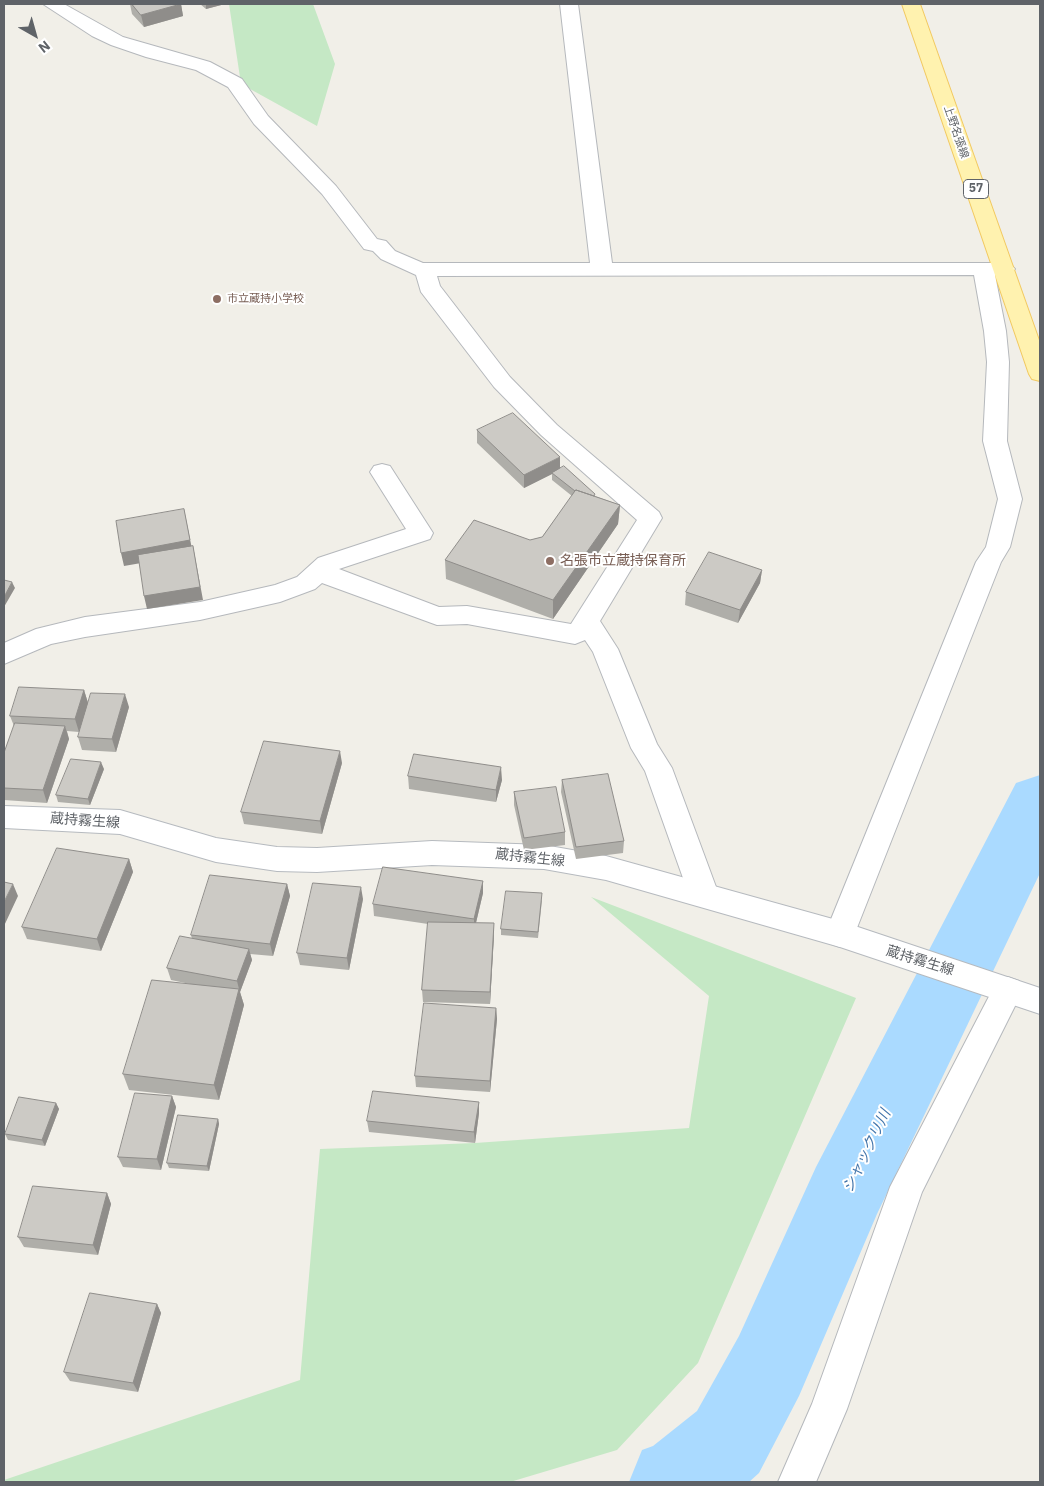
<!DOCTYPE html>
<meta charset="utf-8">
<style>
body{margin:0}
#map{position:relative;width:1044px;height:1486px;overflow:hidden;background:#f1efe8;font-family:"IBM Plex Sans",sans-serif}
canvas{display:block}
.frame{position:absolute;inset:0;border:5px solid #5f6368;pointer-events:none}
.north{position:absolute;left:10px;top:10px;width:50px;height:50px;-webkit-text-stroke:4px #fff;paint-order:stroke;rotate:142deg;font-size:14px;font-weight:700;line-height:20px;text-align:center;color:#5f6368}
.north::after{content:'';display:block;margin:auto;width:18px;height:22px;background:#5f6368;clip-path:polygon(50% 0,100% 100%,50% 72%,0 100%)}
</style>
<div id="map">
<canvas width="1044" height="1486"></canvas>
<div class="frame"></div>
<div class="north">N</div>
</div>
<script>
const ctx = document.querySelector('canvas').getContext('2d');
ctx.lineJoin = 'round';
function fill(path, color) { ctx.fillStyle = color; ctx.fill(path, 'evenodd'); }
function stroke(path, color, width, dash) { ctx.strokeStyle = color; ctx.lineWidth = width; ctx.lineCap = dash ? 'butt' : 'round'; ctx.setLineDash(dash || []); ctx.stroke(path); }
function drawText(font, color, halo, rows, align = 'center') {
  ctx.font = font + ' "IBM Plex Sans","Noto Sans JP",sans-serif'; ctx.lineWidth = 4; ctx.setLineDash([]); ctx.textBaseline = 'middle'; ctx.strokeStyle = halo; ctx.fillStyle = color; for (const [text, x, y, turn = 0] of rows) {
    ctx.save(); ctx.translate(x, y); ctx.rotate((+turn || 0) * Math.PI / 180); ctx.textAlign = isNaN(turn) ? turn : align; if (halo) ctx.strokeText(text, 0, 0); ctx.fillText(text, 0, 0); ctx.restore();
  }
}
fill(new Path2D(`
 M229,4H313L335,64L317,126L241,84Z
 M591,897L856,998L698,1363L617,1450L510,1482H4V1480L300,1380L320,1149L475,1143L689,1128L709,996Z`), '#c5e8c5');
fill(new Path2D(`
 M1040,775V873L877,1214L799,1396L759,1473L749,1482H629L642,1450L653,1446L697,1411L739,1336L816,1167L1016,783Z`), '#aadaff');
const street = new Path2D(`
 M43,4H64L123,37L210,62L242,79L268,116L336,186L377,239L386,241L395,251L423,263H590L560,4H578L612,263H1004L1011,265L1015,269L1011,273L995,275L1006,331L1009,362L1007,441L1022,499L1010,547L1001,562L851,943L840,947L829,943L825,934L976,562L986,547L998,499L983,441L987,362L984,331L974,275L437,276L440,286L510,377L557,425L659,512L662,518L600,621L618,649L657,744L672,768L719,895L714,904L704,907L694,904L689,895L645,771L631,748L593,652L585,640L575,644L467,624L437,625L322,583L315,589L280,602L200,620L85,637L51,644L4,664V643L36,629L85,617L200,602L275,585L297,577L318,558L406,529L370,472L374,466L382,464L390,466L433,533L430,539L339,569L439,607L467,606L571,624L637,520L541,435L494,387L421,292L416,275L381,259L373,251L364,249L322,194L254,124L228,87L196,70L146,57L111,45L92,36Z
 M1008,977L1019,981L1023,990L922,1192L847,1409L816,1482H778L812,1404L890,1187L997,981Z`);
const secondary = new Path2D(`
 M4,806L120,810L216,838L277,847L317,848L432,841L544,845L606,856L840,921L1040,988V1014L840,947L606,880L544,869L432,865L317,872L277,871L216,862L120,834L4,828Z`);
const primary = new Path2D(`
 M902,4H920L1040,343V381L1032,379L1029,374Z`);
stroke(street, '#b5b8bc', 2);
stroke(secondary, '#b6babf', 2);
stroke(primary, '#f2c960', 2);
fill(street, '#fff');
fill(secondary, '#fff');
fill(primary, '#fff2af');
fill(new Path2D(`
 M130,4H181L183,16L144,27L132,14Z
 M200,4H225L206,9Z
 M477,430L560,468L595,496L620,505L618,524L553,619L446,579L445,560L530,540L542,537L572,496L552,480V474L524,488L477,443Z
 M762,570L760,583L738,623L685,605L686,592Z
 M84,690L88,703L79,732L67,731L69,739L47,803L4,800V753L14,726L10,716Z
 M129,707L116,752L82,750L78,737Z
 M342,763L322,834L244,824L241,812Z
 M104,769L90,805L58,802L56,795Z
 M408,776L502,780L496,802L409,789Z
 M562,780L624,841L623,853L576,859L561,792Z
 M514,792L565,832V845L524,850L514,805Z
 M129,859L133,872L101,951L27,939L22,927Z
 M483,881V893L476,923L494,935L490,1004L423,1002L422,990L428,924L374,916L373,904Z
 M287,884L290,896L273,956L250,954L252,960L240,992L244,1005L219,1100L129,1090L123,1074L190,984L171,980L167,968L192,939L191,935Z
 M363,899L349,970L300,965L297,953Z
 M542,900L538,938L501,935V929Z
 M496,1008L497,1019L490,1092L416,1087L415,1076Z
 M172,1096L176,1107L161,1170L123,1167L118,1157Z
 M479,1102V1113L475,1143L369,1132L367,1121Z
 M56,1103L59,1109L45,1146L8,1140L5,1134Z
 M218,1119L219,1124L209,1171L169,1168L167,1163Z
 M107,1193L111,1204L98,1255L24,1247L18,1237Z
 M157,1304L161,1313L138,1392L70,1381L64,1372Z`), '#afaea9');
fill(new Path2D(`
 M181,4L183,16L144,27L141,15Z
 M206,4H225L206,9Z
 M560,457V470L552,473V474L524,488V475Z
 M620,505L618,524L553,619V600Z
 M184,509L193,554L124,566L121,553Z
 M193,546L203,600L147,609L144,596Z
 M762,570L760,583L738,623L740,610Z
 M12,582L15,588L4,607V597Z
 M84,690L88,703L79,732L75,719Z
 M125,694L129,707L116,752L112,739Z
 M65,726L69,739L47,803L43,790Z
 M340,751L342,763L322,834L320,821Z
 M101,762L104,769L90,805L88,799Z
 M501,767L502,780L496,802V790Z
 M129,859L133,872L101,951L97,939Z
 M483,881V893L474,931V919Z
 M13,884L18,896L4,926V902Z
 M287,884L290,896L273,956L270,944Z
 M361,887L363,899L349,970L347,958Z
 M494,923V935L490,1004V992Z
 M249,949L252,960L240,992L244,1005L219,1100L214,1085L239,989L237,981Z
 M496,1008L497,1019L490,1092V1081Z
 M172,1096L176,1107L161,1170L157,1159Z
 M479,1102V1113L475,1143L474,1132Z
 M56,1103L59,1109L45,1146L42,1140Z
 M218,1119L219,1124L209,1171L207,1166Z
 M107,1193L111,1204L98,1255L93,1245Z
 M157,1304L161,1313L138,1392L133,1383Z`), '#8f8d8a');
const building = new Path2D(`
 M132,4H181L141,15Z
 M513,413L560,457L524,475L477,430Z
 M564,466L595,494L594,496L576,490L575,491L552,473Z
 M576,490L620,505L553,600L445,560L474,520L530,540L542,537Z
 M184,509L190,540L121,553L116,521Z
 M193,546L200,587L144,596L138,555Z
 M709,552L762,570L740,610L686,592Z
 M4,580L12,582L4,597Z
 M19,687L84,690L75,719L10,716Z
 M91,693L125,694L112,739L78,737Z
 M15,723L65,726L43,790L4,788V753Z
 M264,741L340,751L320,821L241,812Z
 M414,754L501,767L496,790L408,776Z
 M71,759L101,762L88,799L56,795Z
 M608,774L624,841L576,847L562,780Z
 M556,787L565,832L524,838L514,792Z
 M57,848L129,859L97,939L22,927Z
 M383,867L483,881L474,919L373,904Z
 M210,875L287,884L270,944L191,935Z
 M4,882L13,884L4,902Z
 M313,883L361,887L347,958L297,953Z
 M506,891L542,893L538,932L501,929Z
 M428,922L494,923L490,992L422,990Z
 M180,936L249,949L237,981L167,968Z
 M152,980L239,989L214,1085L123,1074Z
 M424,1003L496,1008L490,1081L415,1076Z
 M373,1091L479,1102L474,1132L367,1121Z
 M135,1093L172,1096L157,1159L118,1157Z
 M19,1097L56,1103L42,1140L5,1134Z
 M178,1115L218,1119L207,1166L167,1163Z
 M33,1186L107,1193L93,1245L18,1237Z
 M90,1293L157,1304L133,1383L64,1372Z`);
fill(building, '#cccac5');
stroke(building, '#8f8d8a', 1);
for (const [x, y, r, color] of [
 [217,299,5,"#8d6e63"],
 [550,561,5,"#8d6e63"]
]) { const dot = new Path2D(); dot.arc(x, y, r, 0, 2 * Math.PI); ctx.fillStyle = color; ctx.fill(dot); stroke(dot, '#fff', 2); }
drawText('11px', '#5f6368', '#fff', [
 ["上野名張線",956,132,71]
]);
drawText('11px', '#785e54', '#fff', [
 ["市立蔵持小学校",227,299]
], 'left');
for (const [x, y, w] of [
 [976,189,25]
]) { const box = new Path2D(); box.roundRect(x - w / 2, y - 9.5, w, 19, 4); ctx.fillStyle = '#fff'; ctx.fill(box); stroke(box, '#5f6368', 1); }
drawText('bold 12px', '#5f6368', null, [
 ["57",976,189]
]);
drawText('14px', '#785e54', '#fff', [
 ["名張市立蔵持保育所",560,561]
], 'left');
drawText('14px', '#5f6368', '#fff', [
 ["蔵持霧生線",85,821,4],
 ["蔵持霧生線",530,858,6],
 ["蔵持霧生線",920,961,17]
]);
drawText('italic 15px', '#4174aa', '#fff', [
 ["シャックリ川",867,1151,-64]
]);
</script>
